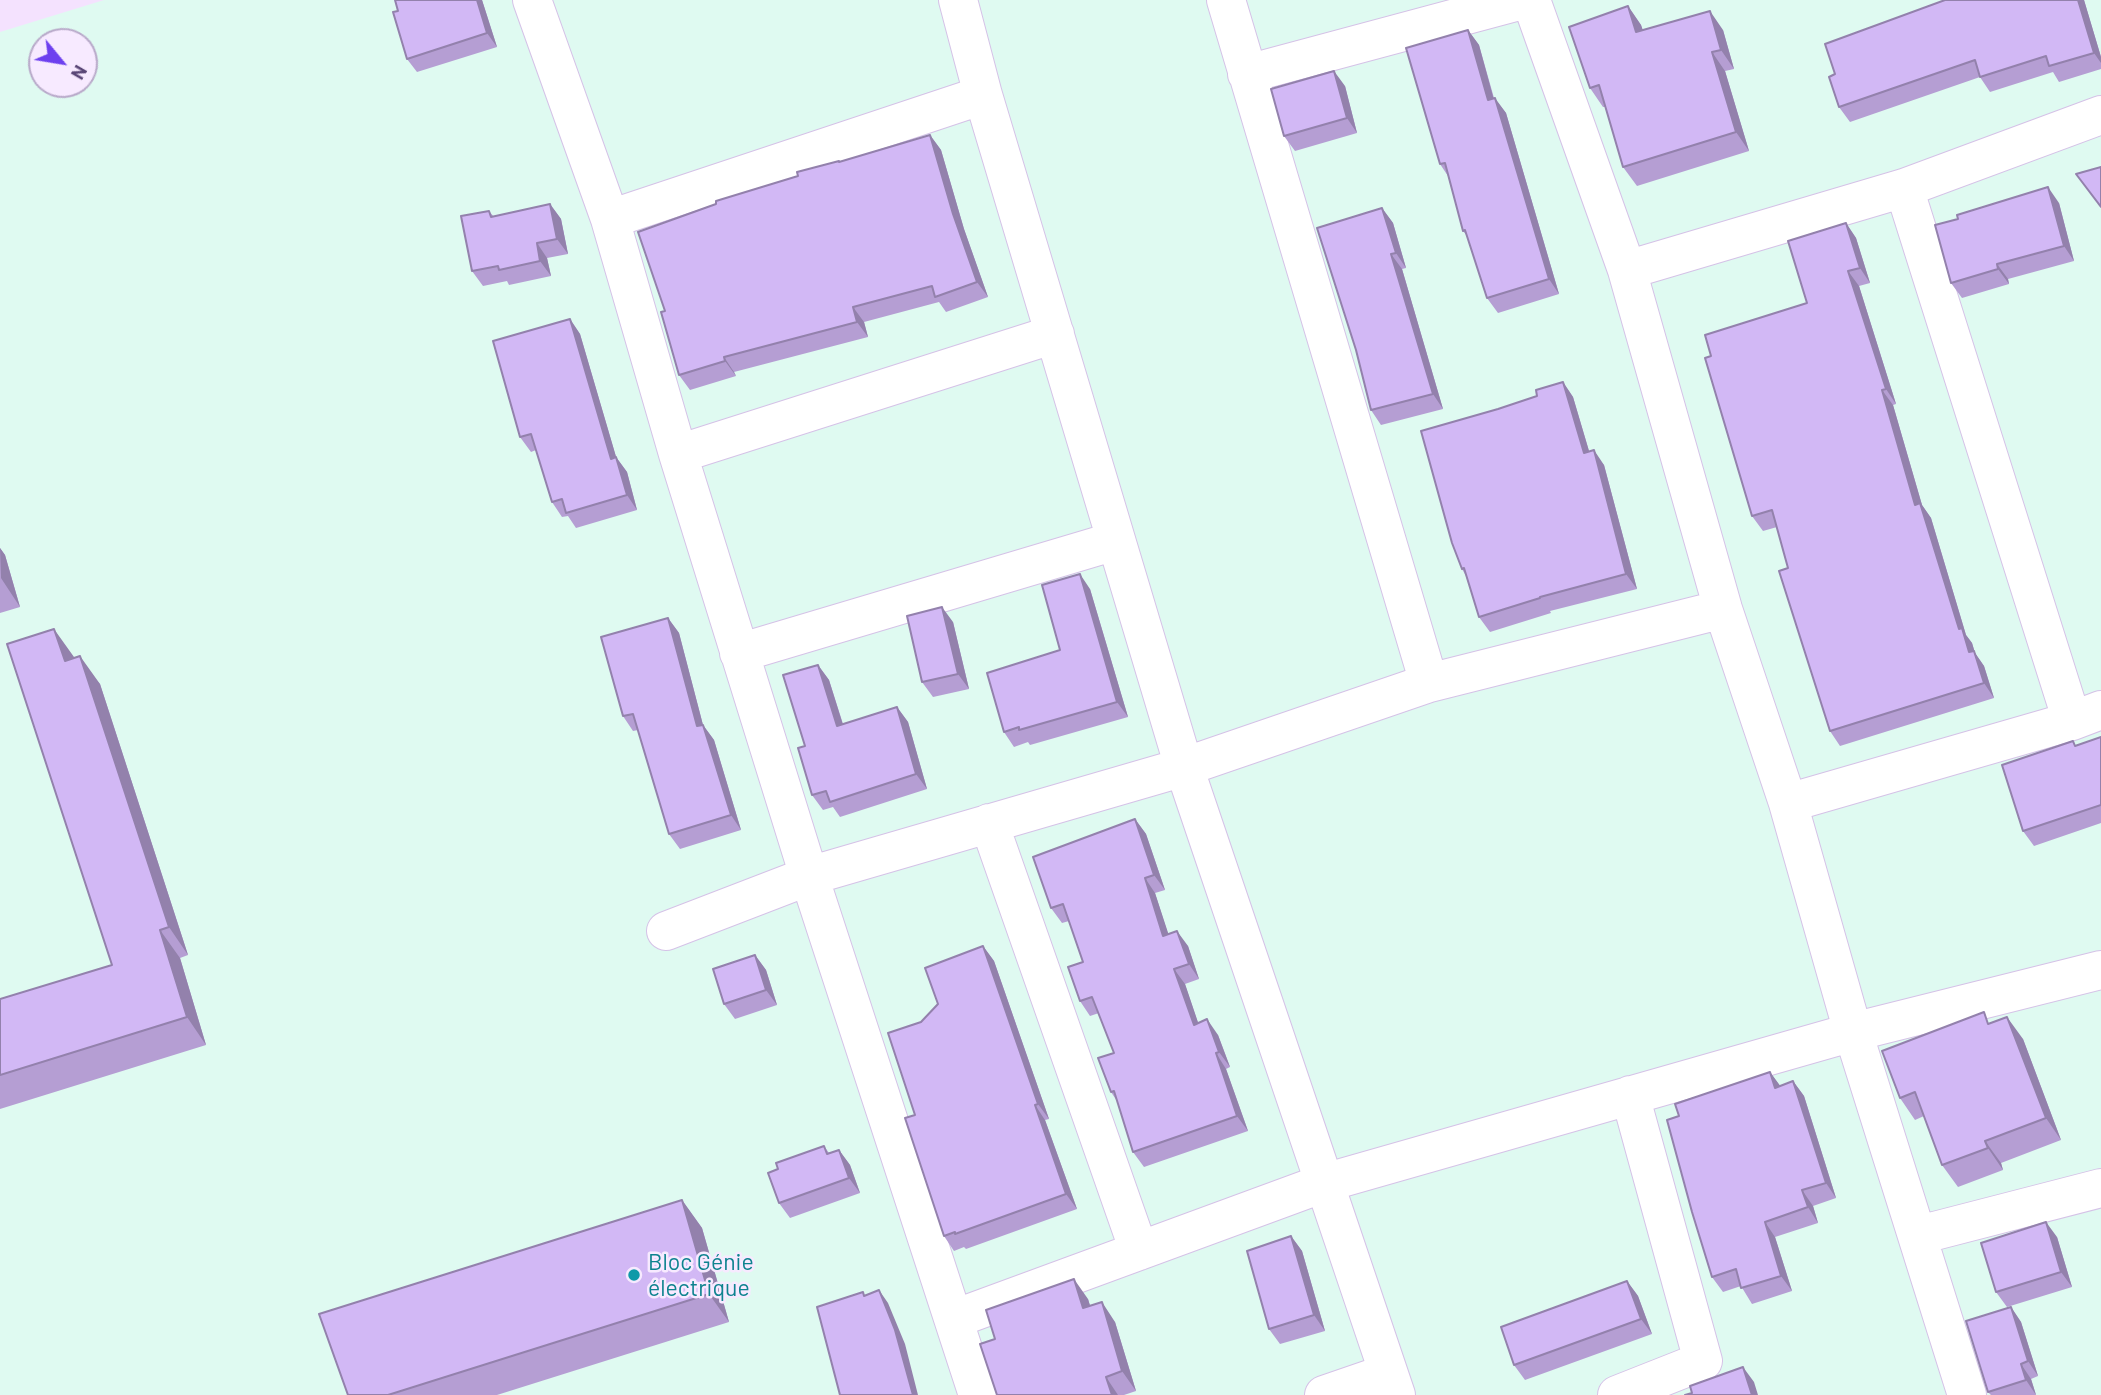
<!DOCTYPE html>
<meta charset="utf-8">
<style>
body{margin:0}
#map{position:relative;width:2101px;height:1395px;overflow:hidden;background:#f4e2fe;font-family:Barlow,sans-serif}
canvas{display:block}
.north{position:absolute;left:28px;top:28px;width:70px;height:70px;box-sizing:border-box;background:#f7eaff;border:2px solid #b8a9c9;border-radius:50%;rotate:120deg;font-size:19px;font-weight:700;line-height:28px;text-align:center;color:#5a4777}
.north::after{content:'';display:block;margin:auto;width:24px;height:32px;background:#6d40ef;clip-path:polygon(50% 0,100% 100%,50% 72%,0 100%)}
</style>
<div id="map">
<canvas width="2101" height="1395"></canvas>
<div class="north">N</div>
</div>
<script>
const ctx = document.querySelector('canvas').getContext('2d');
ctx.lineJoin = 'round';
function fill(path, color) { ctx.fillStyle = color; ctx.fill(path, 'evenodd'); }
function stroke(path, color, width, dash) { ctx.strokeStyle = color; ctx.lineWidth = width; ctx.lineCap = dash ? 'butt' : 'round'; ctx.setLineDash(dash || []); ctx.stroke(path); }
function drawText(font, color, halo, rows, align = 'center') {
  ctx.font = font + ' Barlow,sans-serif'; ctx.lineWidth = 5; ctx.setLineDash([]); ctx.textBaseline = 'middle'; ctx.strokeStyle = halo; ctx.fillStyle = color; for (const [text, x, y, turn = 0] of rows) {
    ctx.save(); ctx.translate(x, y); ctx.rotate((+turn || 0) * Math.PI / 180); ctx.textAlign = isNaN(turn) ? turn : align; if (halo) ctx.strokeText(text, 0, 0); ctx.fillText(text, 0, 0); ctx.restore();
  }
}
fill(new Path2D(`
 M104,0H2101V1395H0V32ZM42,42H84V84H42Z`), '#dffaf1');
const minor = new Path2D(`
 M532,0L610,219L678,454L809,876L978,1395
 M958,0L983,95L1184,767L1396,1395
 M1226,0L1429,683
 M1531,0L1627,270L1723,609L1788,803L1853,1032L1967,1395
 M1247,74L1523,0
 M1904,188L2072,721
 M610,219L983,95
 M1627,270L1904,188L2101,115
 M678,454L1055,334
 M739,653L1115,541
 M1788,803L2072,721L2101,710
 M989,823L1139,1251
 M666,931L809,876L1184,767L1429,683L1723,609
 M1919,1235L2101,1188
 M954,1319L1324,1183L1853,1032L2101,970
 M1324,1395L1388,1373
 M1617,1395L1703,1361L1630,1095`);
stroke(minor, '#d5c2e7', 40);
stroke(minor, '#fff', 38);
fill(new Path2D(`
 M395,0H482L497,47L417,72L407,59L398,11Z
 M1945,0H2084L2101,57V69L2059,82L2053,72L1990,92L1980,77L1850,122L1839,107L1835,74Z
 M1628,6L1641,25L1643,31L1723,30L1734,69L1725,71L1749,151L1637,186L1623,167L1605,107H1603L1590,88Z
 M1468,30L1479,45L1494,98L1506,113L1559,294L1498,313L1487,298L1468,237L1463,231L1448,176L1440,164Z
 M1345,86L1357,133L1295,151L1284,136Z
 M930,135L941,150L964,229L988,297L946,312L939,302L864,322L868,337L734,372L736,376L690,390L679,375L840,162Z
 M2059,203L2074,261L2008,279L2009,284L1962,298L1951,283Z
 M550,204L561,219L568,254L547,258L551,276L509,285L507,281L483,286L472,271L489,211L494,217Z
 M1382,208L1393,223L1406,268L1402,269L1443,409L1381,425L1371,410Z
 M1846,223L1856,238L1870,283L1859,286L1896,404L1893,405L1922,505L1931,518L1966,635L1972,643L1975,653L1984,666L1994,698L1840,746L1830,731L1788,568L1777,527L1763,531L1752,516L1711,356L1807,303Z
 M570,319L580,334L616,457L627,472L637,510L576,528L568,516L562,517L552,502L536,450L531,452L520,437Z
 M1563,382L1573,397L1589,451L1604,465L1637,589L1550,611L1551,613L1490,632L1479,617L1466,576L1462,569L1498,409L1537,396Z
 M0,548L5,555L20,607L0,613Z
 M1090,589L1128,717L1030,745L1028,742L1014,747L1004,732L1060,650Z
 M668,618L679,633L703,725L714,740L741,830L680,849L669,834L638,730L633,731L623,716Z
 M953,622L969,689L933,697L922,682Z
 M74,658L100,684L188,955L180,958L206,1045L0,1109V999L112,965Z
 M818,665L829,680L843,724L897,707L908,722L927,789L840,817L833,807L823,810L812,795L805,746Z
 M2101,737V823L2034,846L2023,831L2077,745Z
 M1135,819L1146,834L1165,890L1155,893L1168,934L1188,946L1199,979L1185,984L1198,1023L1218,1035L1230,1067L1226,1069L1248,1131L1144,1167L1133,1152L1117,1101L1111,1092L1114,1053L1099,1013L1090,1016L1080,1001L1083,962L1069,921L1062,923L1051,908Z
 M983,946L994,961L1049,1119L1045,1120L1077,1209L966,1249L964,1247L954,1251L944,1236L915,1115L921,1022L938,1004Z
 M755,955L766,970L777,1005L735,1019L724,1004Z
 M1991,1023L2023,1039L2061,1140L2001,1163L2003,1170L1958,1187L1942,1165L1924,1116L1915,1120L1900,1098Z
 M1770,1072L1780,1086L1793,1081L1804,1096L1836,1198L1813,1206L1818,1223L1775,1237L1792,1291L1752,1304L1741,1286L1723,1292L1712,1277L1679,1116Z
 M824,1146L829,1153L839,1150L850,1165L860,1193L790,1218L779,1203L778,1169Z
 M682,1200L702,1228L729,1322L497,1395H348Z
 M1291,1236L1302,1251L1325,1331L1280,1344L1269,1329Z
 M2057,1237L2072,1287L2007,1307L1996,1292Z
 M1627,1281L1638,1296L1652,1334L1525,1380L1514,1365Z
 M1088,1299L1090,1306L1115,1322L1136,1391L1124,1395H997L995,1339Z
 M2011,1307L2021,1322L2038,1376L2031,1379L2036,1395H1991L1988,1392Z`), '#b59ed3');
fill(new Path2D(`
 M477,0H482L497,47L487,33Z
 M2078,0H2084L2101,57V63L2094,53Z
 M1628,6L1641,25L1650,51L1636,32Z
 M1710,11L1723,30L1734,69L1721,50Z
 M1468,30L1479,45L1498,115L1488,100Z
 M1712,52L1725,71L1749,151L1736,132Z
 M1334,71L1345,86L1357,133L1347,118Z
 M1495,98L1506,113L1559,294L1549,279Z
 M930,135L941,150L964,229L988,297L977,282L953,214Z
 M2048,187L2059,203L2074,261L2064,246Z
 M550,204L561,219L568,254L557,239Z
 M1382,208L1393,223L1406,268L1396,253Z
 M1846,223L1856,238L1870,283L1860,268Z
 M537,243L547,258L551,276L540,261Z
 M1391,254L1402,269L1443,409L1433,394Z
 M1997,264L2008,279L2009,284L1998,269Z
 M1848,271L1859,286L1896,404L1886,389Z
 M853,307L864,322L868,337L857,322Z
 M570,319L580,334L617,460L616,457L627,472L637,510L627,495L611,459Z
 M724,357L734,372L736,376L725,361Z
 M1563,382L1573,397L1594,468L1584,453Z
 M1882,390L1893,405L1922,505L1931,518L1966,635L1972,643L1975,653L1984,666L1994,698L1984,683L1959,629L1915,505Z
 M1594,450L1604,465L1637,589L1626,574Z
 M0,548L5,555L20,607L1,578Z
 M1080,574L1090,589L1128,717L1117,702Z
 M942,607L953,622L969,689L958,674Z
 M668,618L679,633L703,725L714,740L741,830L731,815L697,726Z
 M54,629L74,657L85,689L65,661Z
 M80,656L100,684L188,955L169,927Z
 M818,665L829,680L848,741L837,726Z
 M897,707L908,722L927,789L916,774Z
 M1135,819L1146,834L1165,890L1154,875Z
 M1145,878L1155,893L1174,951L1163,936Z
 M160,930L180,958L206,1045L187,1017Z
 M1177,931L1188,946L1199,979L1189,964Z
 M983,946L994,961L1049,1119L1038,1104Z
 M755,955L766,970L777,1005L766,990Z
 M1174,969L1185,984L1204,1040L1194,1025Z
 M2007,1017L2023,1039L2061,1140L2046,1118Z
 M1207,1019L1218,1035L1230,1067L1219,1052Z
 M1216,1053L1226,1069L1248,1131L1237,1116Z
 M1770,1072L1781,1087L1775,1088Z
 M1793,1081L1804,1096L1836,1198L1826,1183Z
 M1035,1105L1045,1120L1077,1209L1066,1194Z
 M1985,1141L2001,1163L2003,1170L1988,1148Z
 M839,1150L850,1165L860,1193L849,1178Z
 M1802,1190L1813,1206L1818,1223L1808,1207Z
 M682,1200L702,1228L729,1322L709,1294Z
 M1765,1222L1775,1237L1792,1291L1781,1276Z
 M2046,1222L2057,1237L2072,1287L2061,1272Z
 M1291,1236L1302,1251L1325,1331L1314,1315Z
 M1074,1279L1088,1299L1097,1328L1083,1308Z
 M1627,1281L1638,1296L1652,1334L1641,1319Z
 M879,1290L888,1303L905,1344L918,1395H913Z
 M1102,1302L1115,1322L1136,1391L1122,1371Z
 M2011,1307L2021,1322L2038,1376L2028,1361Z
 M2021,1364L2031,1379L2036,1395L2026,1380Z
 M1743,1367L1754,1382L1758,1395H1752Z
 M1106,1377L1118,1395H1112Z`), '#9381ac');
const building = new Path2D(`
 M395,0H477L487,33L407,59L393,12L398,11Z
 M1945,0H2078L2094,53L2049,66L2046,56L1980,77L1975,60L1839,107L1829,77L1835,74L1825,44Z
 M1628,6L1636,32L1710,11L1721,50L1712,52L1736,132L1623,167L1599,85L1590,88L1569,27Z
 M1468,30L1488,100L1495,98L1549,279L1487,298L1465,230L1463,231L1445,163L1440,164L1406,48Z
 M1334,71L1347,118L1284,136L1271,89Z
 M930,135L953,214L977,282L935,297L932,286L853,307L857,322L724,357L725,361L679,375L661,312L665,311L638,232L716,204V201L798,176L797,172L839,161V162Z
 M2101,167V207L2076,174Z
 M2048,187L2064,246L1997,264L1998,269L1951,283L1935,225L1958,219L1957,215Z
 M550,204L557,239L537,243L540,261L499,270L498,266L472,271L461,216L489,211L491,217Z
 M1382,208L1396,253L1391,254L1433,394L1371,410L1356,350L1317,228Z
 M1846,223L1860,268L1848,271L1886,389L1882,390L1915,505L1920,503L1959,629L1962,628L1969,652L1974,651L1984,683L1830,731L1779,571L1788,568L1772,510L1752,516L1705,358L1711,356L1705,335L1807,303L1788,241Z
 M570,319L611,459L616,457L627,495L566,513L562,499L552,502L531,434L520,437L493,341Z
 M1563,382L1584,453L1594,450L1626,574L1540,597V598L1479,617L1464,568L1462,569L1452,543L1421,431L1498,409L1537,396L1536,390Z
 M1080,574L1117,702L1019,730V727L1004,732L987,673L1060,650L1042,585Z
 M942,607L958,674L922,682L907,616Z
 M668,618L697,726L703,725L731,815L669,834L633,714L623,716L601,637Z
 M54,629L65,661L80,656L169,927L160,930L187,1017L0,1075V999L112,965L7,644Z
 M818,665L837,726L897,707L916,774L830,802L826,791L812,795L798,748L805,746L783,675Z
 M2101,737V805L2023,831L2002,765L2073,741L2075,746Z
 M1135,819L1154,875L1145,878L1163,936L1177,931L1189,964L1174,969L1194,1025L1207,1019L1219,1052L1216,1053L1237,1116L1133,1152L1114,1091L1111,1092L1098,1058L1114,1053L1092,997L1080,1001L1068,967L1083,962L1063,904L1051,908L1033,857Z
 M983,946L1038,1104L1035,1105L1066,1194L955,1234V1232L944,1236L905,1118L915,1115L888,1033L921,1022L938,1004L925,968Z
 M755,955L766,990L724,1004L713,969Z
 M1984,1012L1988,1024L2007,1017L2046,1118L1985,1141L1988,1148L1942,1165L1915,1092L1900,1098L1882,1051Z
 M1770,1072L1775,1088L1793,1081L1826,1183L1802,1190L1808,1207L1765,1222L1781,1276L1741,1288L1736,1269L1712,1277L1692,1212L1667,1120L1679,1116L1675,1104Z
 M824,1146L827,1154L839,1150L849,1178L779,1203L768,1173L778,1169L776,1163Z
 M682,1200L709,1294L388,1395H348L319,1314Z
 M2046,1222L2061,1272L1996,1292L1981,1243Z
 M1291,1236L1314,1315L1269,1329L1247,1251Z
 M1074,1279L1083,1308L1102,1302L1122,1371L1106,1377L1112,1395H997L980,1344L995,1339L986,1310Z
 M1627,1281L1641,1319L1514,1365L1501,1327Z
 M879,1290L895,1330L913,1395H840L817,1307L863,1292L864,1296Z
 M2011,1307L2028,1361L2021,1364L2026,1380L1988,1392L1966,1321Z
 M1743,1367L1752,1395H1685L1692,1393L1690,1386Z`);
fill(building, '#d2b8f5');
stroke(building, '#9381ac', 2);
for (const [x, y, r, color] of [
 [634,1275,7,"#0f9aa8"]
]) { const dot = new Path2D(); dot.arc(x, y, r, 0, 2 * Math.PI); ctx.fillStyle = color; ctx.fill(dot); stroke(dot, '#f7eaff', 2.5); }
drawText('23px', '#0d838f', '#f7eaff', [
 ["Bloc Génie",648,1262],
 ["électrique",648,1288]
], 'left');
</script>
